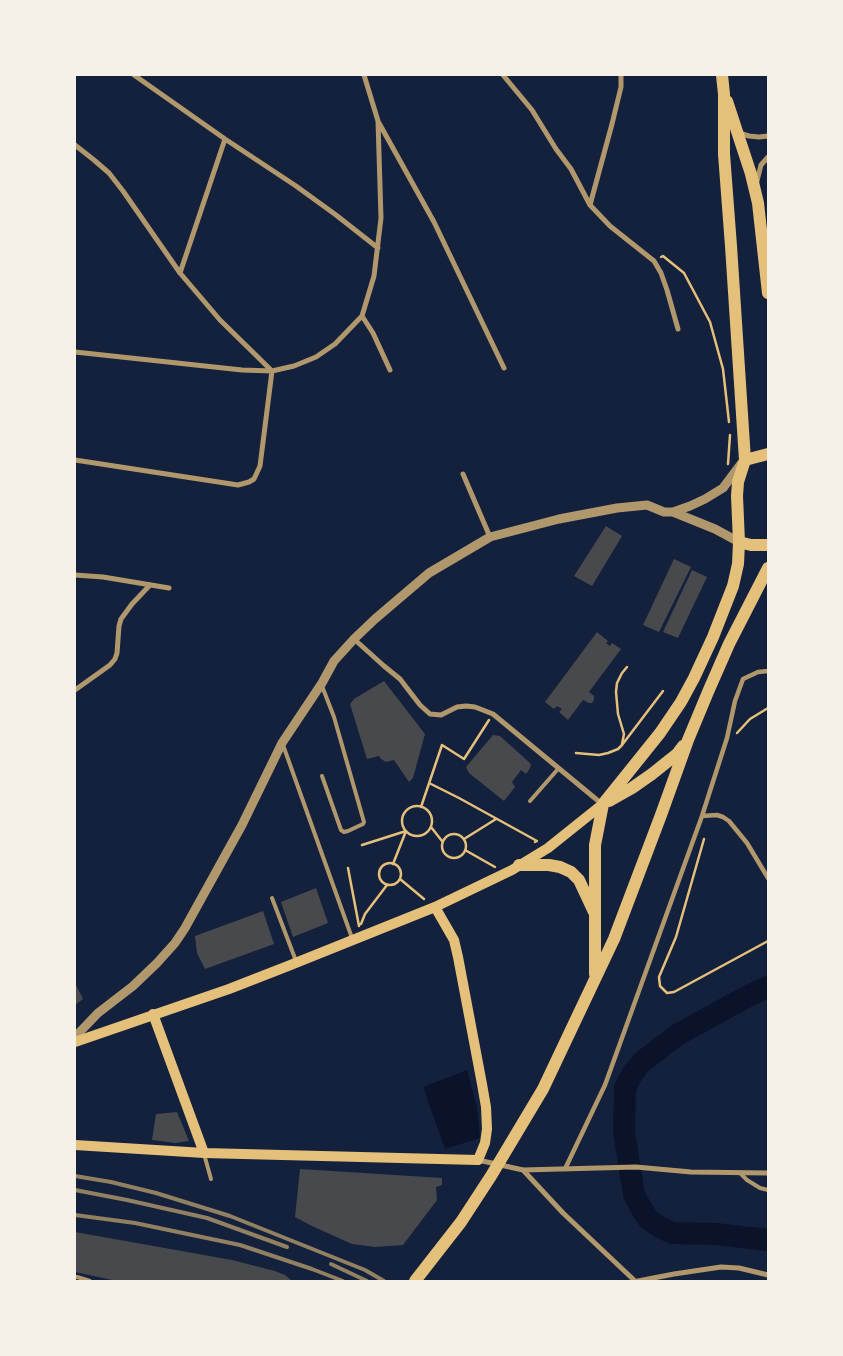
<!DOCTYPE html>
<style>
body{margin:0}
#map{position:relative;width:843px;height:1356px;overflow:hidden;background:#14213d;font-family:"Times New Roman",serif}
canvas{display:block}
.frame{position:absolute;inset:0;border:76px solid #f6f1e7;pointer-events:none}
</style>
<div id="map">
<canvas width="843" height="1356"></canvas>
<div class="frame"></div>
</div>
<script>
const g = document.querySelector('canvas').getContext('2d');
g.lineJoin = 'round';
function fill(path, color) {
  g.fillStyle = color;
  g.fill(path, 'evenodd');
}
function poly(rows) {
  const path = new Path2D();
  for (const r of rows) {
    if (r.length === 3) {
      path.moveTo(r[0] + r[2], r[1]);
      path.arc(r[0], r[1], r[2], 0, 2 * Math.PI);
      continue;
    }
    path.moveTo(r[0], r[1]);
    for (let i = 2; i < r.length; i += 2) path.lineTo(r[i], r[i + 1]);
  }
  return path;
}
function strokePath(path, color, width, dash) {
  g.strokeStyle = color;
  g.lineWidth = width;
  g.lineCap = dash ? 'butt' : 'round';
  g.setLineDash(dash || []);
  g.stroke(path);
}
fill(poly([
 [467,1070,477,1107,480,1138,445,1149,423,1087]
]), '#0b132b');
strokePath(poly([
 [768,987,748,996,677,1035,642,1062,633,1073,625,1088,624,1132,634,1195,644,1213,648,1219,658,1226,672,1233,716,1234,768,1240]
]), '#0b132b', 22);
fill(poly([
 [606,526,622,536,592,586,574,576],
 [674,559,691,567,659,632,643,625],
 [692,570,707,577,678,638,663,632],
 [597,632,608,641,606,643,610,646,612,643,621,649,589,692,594,696,594,700,592,703,589,703,583,700,568,720,559,712,562,709,557,706,554,709,545,702],
 [384,681,425,734,413,778,409,782,394,760,386,762,381,759,379,756,367,759,350,704,354,699],
 [493,735,500,736,531,764,530,768,526,774,521,770,512,782,515,787,504,801,469,773,466,767],
 [316,888,328,923,293,937,281,902],
 [263,911,274,944,205,969,197,953,195,936],
 [75,983,83,999,75,1005],
 [177,1112,189,1141,175,1143,152,1140,156,1114],
 [300,1169,442,1178,442,1185,436,1187,437,1200,403,1245,375,1247,352,1244,312,1226,295,1217],
 [75,1232,232,1260,275,1271,285,1275,292,1281,117,1281,75,1272]
]), '#48494c');
strokePath(poly([
 [661,257,663,256,684,273,710,322,723,369,729,422],
 [728,464,730,435],
 [737,733,750,719,768,708],
 [622,744,624,734,618,714,616,692,617,683,622,673,627,667],
 [576,753,599,755,608,753,618,749,622,745,663,691],
 [429,783,459,798,537,841,535,842],
 [417,821,15],
 [421,807,442,745,464,759,489,720],
 [431,827,442,841],
 [454,846,12],
 [464,839,496,819],
 [704,839,676,937,659,977,660,986,667,993,674,992,768,941],
 [362,845,406,831],
 [465,850,495,867],
 [390,874,11],
 [393,864,406,831],
 [348,868,359,926],
 [400,879,424,899],
 [361,924,365,914,387,885]
]), '#e5c07b', 2.5);
strokePath(poly([
 [283,745,352,938],
 [322,776,341,830,344,832,348,831,363,824,364,822,334,717,322,686],
 [530,801,558,769],
 [272,898,296,961],
 [204,1154,211,1179],
 [740,1173,747,1180,760,1188,768,1190],
 [77,1277,90,1281]
]), '#b1986c', 4);
strokePath(poly([
 [702,816,717,815,723,817,729,821,747,843,768,878],
 [565,1169,605,1085,702,816,727,738,735,701,743,679,758,672,768,671]
]), '#b1986c', 4.5);
strokePath(poly([
 [134,75,225,139,296,186,336,215,378,248],
 [503,75,532,110,556,149,571,169,590,205,610,226,654,261,661,273,667,290,678,329],
 [379,123,434,222,504,368],
 [739,133,749,136,759,137,768,136],
 [75,145,94,160,109,173,123,191,180,273,220,320,272,371],
 [757,181,761,165,768,157],
 [590,205,612,124,621,87,621,75],
 [180,273,225,139],
 [362,316,373,333,390,370],
 [75,352,242,370,272,371,294,366,316,357,335,344,362,316,374,276,381,218,378,121,364,75],
 [75,460,238,485,249,482,254,479,260,466,272,371],
 [463,474,490,537],
 [75,575,103,577,169,588],
 [354,639,384,666,400,679,420,705,430,714,441,715,457,707,466,706,475,707,493,714,602,804],
 [75,690,110,665,115,659,117,653,119,626,121,619,132,604,150,585],
 [478,1160,523,1170,636,1167,691,1172,768,1173],
 [523,1170,563,1213,635,1281],
 [638,1281,674,1274,721,1267,739,1268,768,1275]
]), '#b1986c', 5);
strokePath(poly([
 [673,512,690,506,705,499,723,488,741,464],
 [75,1037,98,1013,133,986,157,963,175,943,185,928,242,825,282,743,322,683,334,661,354,639,375,619,429,573,490,537,559,519,617,508,647,505,664,512,673,512,715,529,739,542]
]), '#b1986c', 9);
strokePath(poly([
 [153,1014,204,1153],
 [75,1042,229,989,288,966,435,907,512,870,548,848,603,804],
 [75,1145,204,1153,478,1160,485,1143,487,1129,486,1107,482,1084,458,957,454,940,435,907]
]), '#e5c07b', 10);
strokePath(poly([
 [727,101,751,174,758,203,768,293],
 [745,460,768,454],
 [739,542,751,545,768,545],
 [609,801,632,788,652,774,677,754,683,746],
 [603,804,660,733,681,702,694,678,713,637,733,586,738,564,739,542,737,496,738,482,745,460,731,246,724,154,724,94,722,75],
 [519,865,549,865,560,867,571,872,579,880,594,912],
 [595,974,595,845,603,804],
 [415,1281,461,1222,491,1176,543,1089,614,939,661,815,688,740,708,692,729,644,768,568]
]), '#e5c07b', 12);
strokePath(poly([
 [75,1176,111,1182,156,1193,230,1216,365,1270,384,1281],
 [75,1190,127,1200,207,1218,287,1247],
 [75,1215,135,1223,240,1245,312,1269,343,1281],
 [331,1264,367,1281]
]), '#918062', 4);
</script>
